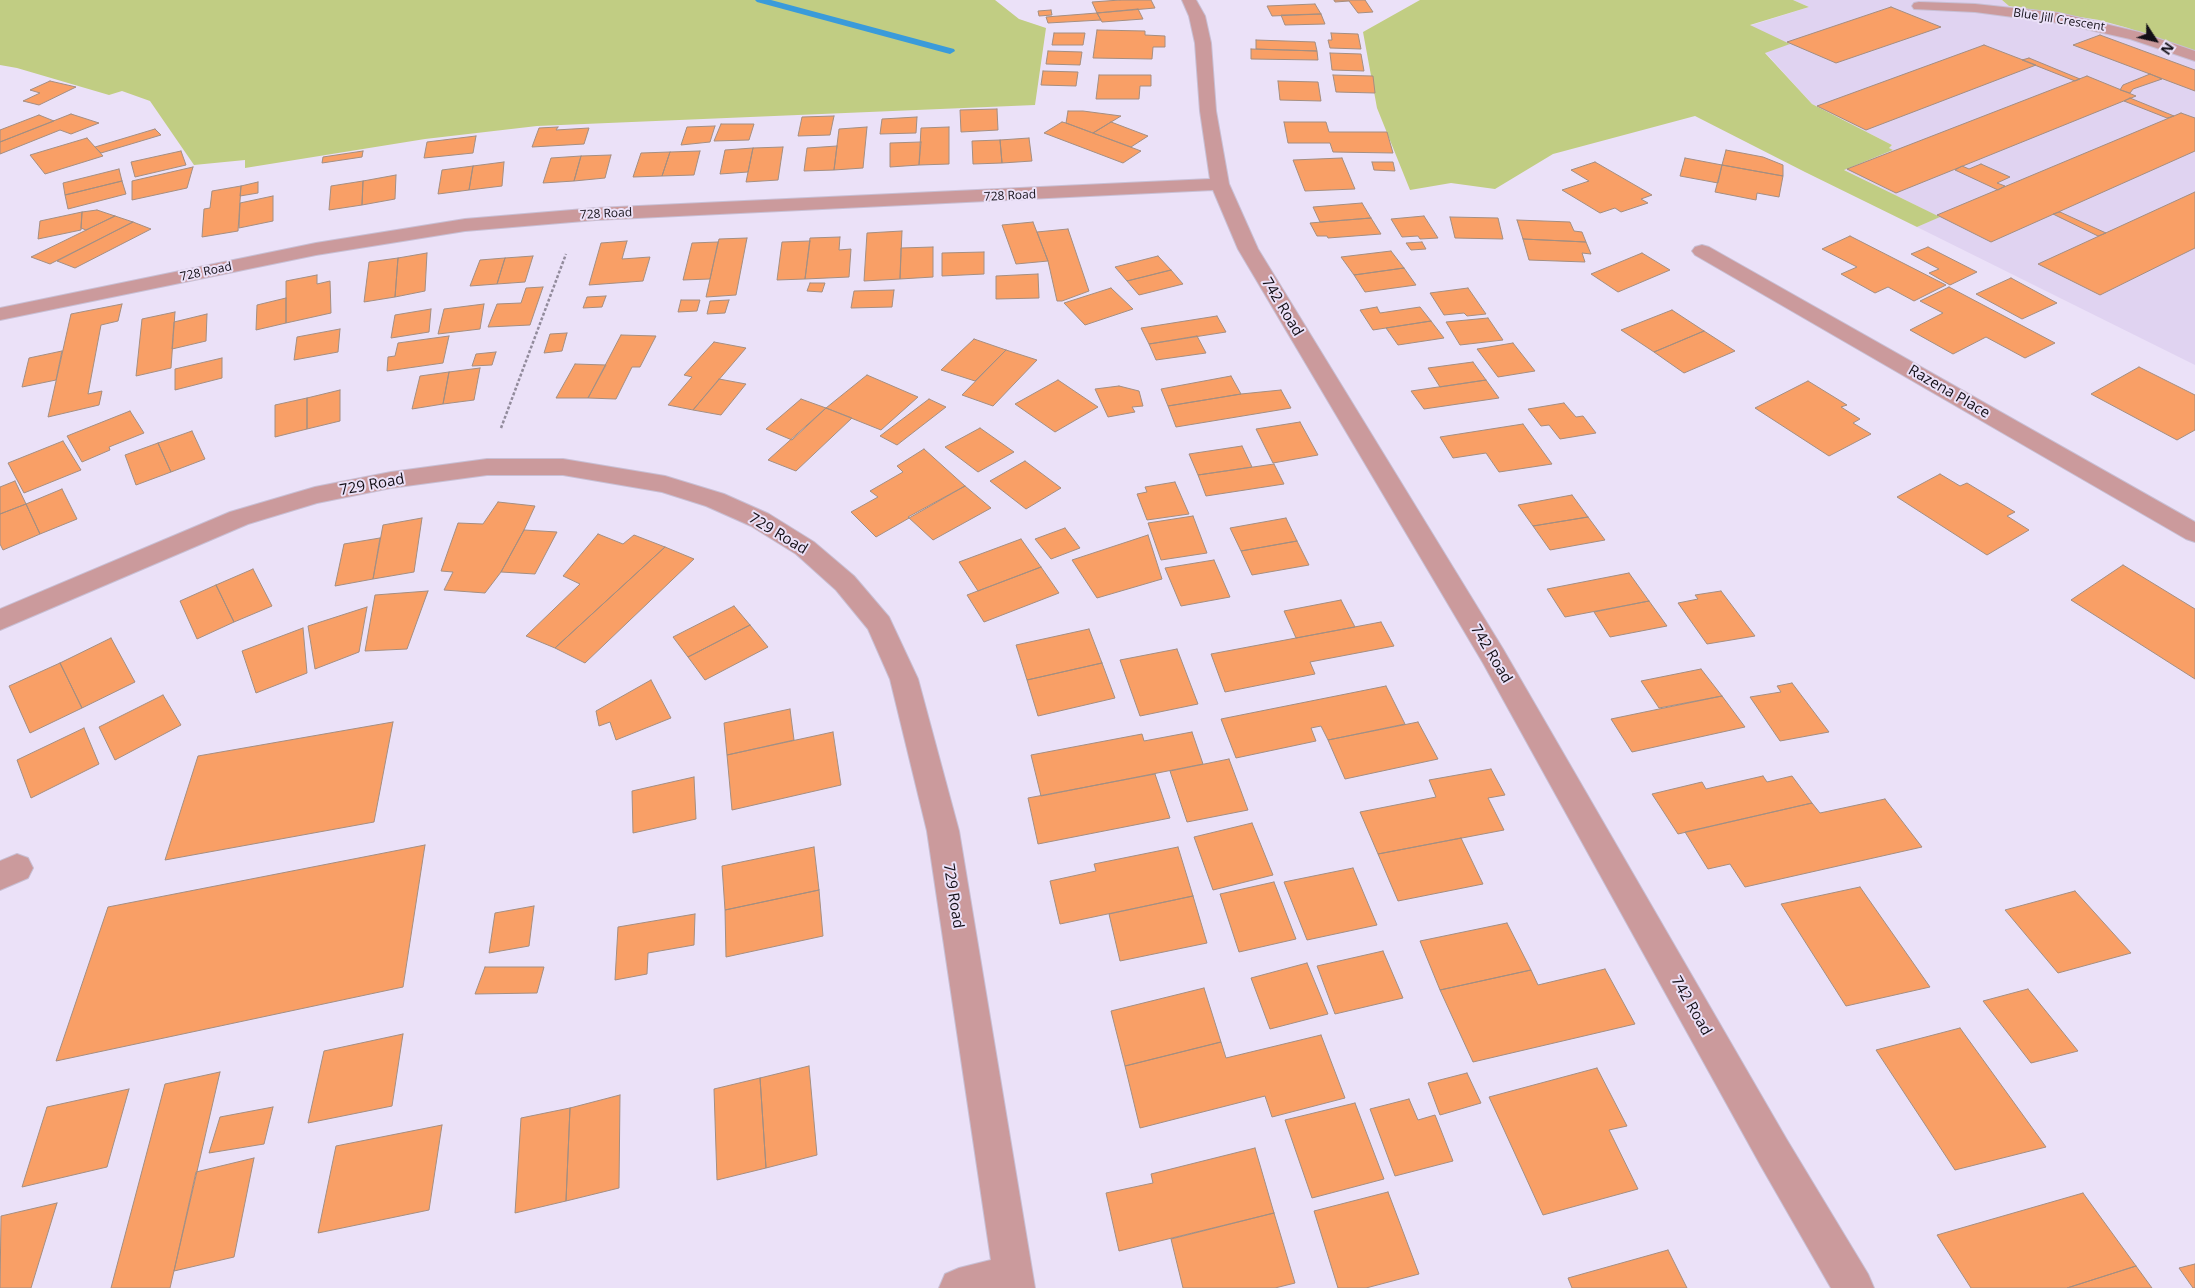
<!DOCTYPE html>
<style>
body{margin:0}
#map{position:relative;width:2195px;height:1288px;overflow:hidden;background:#ebe1f8;font-family:"Open Sans",sans-serif}
canvas{display:block}
.north{position:absolute;left:2130px;top:15px;width:50px;height:50px;-webkit-text-stroke:4px #ebe1f8;paint-order:stroke;rotate:125deg;font-size:14px;font-weight:700;line-height:20px;text-align:center;color:#130f17}
.north::after{content:'';display:block;margin:auto;width:18px;height:22px;background:#130f17;clip-path:polygon(50% 0,100% 100%,50% 72%,0 100%)}
</style>
<div id="map">
<canvas width="2195" height="1288"></canvas>
<div class="north">N</div>
</div>
<script>
const g = document.querySelector('canvas').getContext('2d');
g.lineJoin = 'round';
function fill(path, color) {
  g.fillStyle = color;
  g.fill(path, 'evenodd');
}
function poly(rows) {
  const path = new Path2D();
  for (const r of rows) {
    path.moveTo(r[0], r[1]);
    for (let i = 2; i < r.length; i += 2) path.lineTo(r[i], r[i + 1]);
  }
  return path;
}
function strokePath(path, color, width, dash) {
  g.strokeStyle = color;
  g.lineWidth = width;
  g.lineCap = dash ? 'butt' : 'round';
  g.setLineDash(dash || []);
  g.stroke(path);
}
function label(font, color, halo, rows, align = 'center') {
  g.font = font + ' "Open Sans",sans-serif';
  g.lineWidth = 4;
  g.setLineDash([]);
  g.textBaseline = 'middle';
  g.strokeStyle = halo;
  g.fillStyle = color;
  for (const [text, x, y, turn = 0] of rows) {
    g.save();
    g.translate(x, y);
    g.rotate((+turn || 0) * Math.PI / 180);
    g.textAlign = isNaN(turn) ? turn : align;
    if (halo) g.strokeText(text, 0, 0);
    g.fillText(text, 0, 0);
    g.restore();
  }
}
fill(poly([
 [1793,0,2002,0,2009,6,2099,20,2128,28,2195,51,2195,365,1917,227,1939,217,1843,169,1893,150,1889,148,1892,145,1812,104,1765,52,1789,44,1749,26,1809,7]
]), '#e0d3f1');
fill(poly([
 [0,0,995,0,1019,19,1046,28,1035,105,537,126,425,139,245,168,245,160,194,165,150,101,122,91,109,95,17,68,0,65],
 [1420,0,1793,0,1809,7,1750,25,1790,44,1765,53,1812,104,1892,145,1889,148,1893,150,1844,170,1940,217,1917,227,1805,172,1695,116,1553,154,1495,189,1451,183,1410,190,1377,108,1363,32],
 [2002,0,2195,0,2195,51,2128,28,2099,20,2009,6]
]), '#c1cd83');
fill(poly([
 [755,0,771,0,954,49,955,51,950,54,946,53,757,2,755,0]
]), '#3a9bda');
const building = poly([
 [1120,0,1151,0,1155,8,1097,13,1092,2,1120,0],
 [1334,0,1365,0,1373,12,1358,13,1349,1,1335,2,1334,0],
 [1315,4,1321,14,1272,16,1267,6,1315,4],
 [1891,7,1941,27,1836,63,1787,42,1891,7],
 [1138,9,1143,19,1102,22,1097,13,1138,9],
 [1051,10,1052,15,1039,16,1038,11,1051,10],
 [1097,13,1101,20,1048,23,1046,17,1097,13],
 [1321,14,1325,24,1285,25,1281,15,1321,14],
 [1097,30,1145,31,1145,35,1165,36,1165,47,1153,47,1152,59,1093,58,1097,30],
 [1054,33,1085,33,1083,45,1052,45,1054,33],
 [1331,33,1358,34,1361,49,1330,48,1328,40,1332,40,1331,33],
 [2100,35,2195,70,2195,91,2073,45,2100,35],
 [1256,40,1315,42,1317,51,1256,49,1256,40],
 [1984,45,2036,65,1866,130,1817,106,1984,45],
 [1251,49,1317,51,1318,60,1251,59,1251,49],
 [1048,51,1082,52,1080,65,1046,64,1048,51],
 [1330,53,1361,54,1364,71,1332,70,1330,53],
 [2029,58,2080,79,2075,81,2022,60,2029,58],
 [1043,71,1078,72,1076,86,1041,85,1043,71],
 [2150,74,2162,79,2133,89,2130,93,2120,90,2123,85,2150,74],
 [1099,75,1151,75,1151,86,1140,86,1139,99,1096,99,1099,75],
 [1333,75,1373,76,1375,93,1336,92,1333,75],
 [2087,76,2136,96,1896,193,1847,169,2087,76],
 [50,81,76,87,39,105,23,101,40,93,30,90,50,81],
 [1278,81,1318,82,1321,101,1280,100,1278,81],
 [2130,98,2174,116,2167,118,2124,101,2130,98],
 [997,109,998,130,961,132,960,110,997,109],
 [1068,111,1083,111,1121,116,1093,133,1066,123,1068,111],
 [2181,113,2195,118,2195,151,1991,242,1937,215,2181,113],
 [71,114,99,123,71,134,60,130,0,154,0,142,71,114],
 [39,115,54,121,0,142,0,130,39,115],
 [834,116,830,135,798,136,802,117,834,116],
 [917,117,916,133,880,134,882,119,917,117],
 [1062,122,1066,123,1141,151,1123,163,1044,133,1062,122],
 [1111,122,1148,136,1131,147,1093,133,1111,122],
 [1284,122,1326,122,1329,132,1387,132,1393,153,1333,152,1330,143,1288,143,1284,122],
 [721,124,754,124,749,140,714,141,721,124],
 [715,126,710,142,681,145,687,127,715,126],
 [558,127,556,130,589,128,584,144,532,147,539,128,558,127],
 [867,127,863,168,834,170,839,129,867,127],
 [949,127,949,164,919,165,921,128,949,127],
 [155,129,161,135,101,153,95,147,155,129],
 [476,136,473,153,424,158,427,142,476,136],
 [87,138,103,156,45,174,30,155,87,138],
 [1029,138,1032,161,1002,163,1000,140,1029,138],
 [1000,140,1002,163,973,164,972,141,1000,140],
 [921,142,919,165,890,167,890,143,921,142],
 [837,146,834,170,804,171,807,148,837,146],
 [783,147,778,180,746,182,753,148,783,147],
 [753,148,748,172,720,174,725,150,753,148],
 [1726,150,1763,157,1783,165,1783,176,1722,165,1726,150],
 [181,151,186,165,135,177,131,162,181,151],
 [363,151,362,157,322,163,323,157,363,151],
 [700,151,694,175,662,176,670,152,700,151],
 [670,152,662,176,633,177,641,153,670,152],
 [611,155,605,178,574,181,581,156,611,155],
 [581,156,574,181,543,183,551,158,581,156],
 [1342,158,1355,189,1305,191,1293,160,1342,158],
 [1685,158,1722,165,1718,183,1680,176,1685,158],
 [504,162,502,186,469,190,473,166,504,162],
 [1372,162,1393,162,1395,171,1374,170,1372,162],
 [1595,162,1652,195,1641,199,1648,203,1621,212,1615,208,1600,213,1562,190,1589,181,1571,170,1595,162],
 [1981,164,2010,177,1997,183,2005,186,1998,190,1955,170,1962,166,1969,169,1981,164],
 [1722,165,1783,176,1779,197,1757,193,1756,200,1715,192,1722,165],
 [473,166,469,190,438,194,442,170,473,166],
 [193,167,187,188,132,200,132,181,193,167],
 [119,169,122,181,65,195,63,183,119,169],
 [396,175,395,199,362,205,363,181,396,175],
 [122,181,126,194,68,209,65,195,122,181],
 [363,181,362,205,329,210,331,186,363,181],
 [258,182,258,193,240,196,241,186,258,182],
 [241,186,238,231,202,237,204,209,210,208,212,191,241,186],
 [2195,192,2195,248,2100,295,2038,264,2195,192],
 [273,196,273,221,239,228,240,203,273,196],
 [1362,203,1371,218,1320,222,1313,207,1362,203],
 [97,210,115,216,86,230,81,228,82,212,97,210],
 [82,212,81,230,38,239,40,221,82,212],
 [2060,212,2106,233,2098,236,2053,214,2060,212],
 [115,216,133,222,50,264,31,257,115,216],
 [1424,216,1438,238,1420,239,1418,236,1402,237,1391,219,1424,216],
 [1450,217,1498,218,1503,239,1455,238,1450,217],
 [1371,218,1381,234,1328,238,1327,236,1317,236,1310,223,1371,218],
 [1517,220,1570,222,1574,231,1582,232,1586,242,1523,239,1517,220],
 [133,222,151,229,75,268,57,261,133,222],
 [1033,222,1048,261,1016,264,1002,225,1033,222],
 [1068,229,1089,291,1062,301,1057,301,1048,261,1037,232,1068,229],
 [902,231,900,279,864,281,867,233,902,231],
 [1850,236,1946,285,1914,301,1888,287,1875,293,1841,274,1857,267,1822,249,1850,236],
 [840,237,839,250,851,249,849,277,805,279,810,238,840,237],
 [747,238,736,295,706,297,719,239,747,238],
 [1523,239,1586,242,1591,254,1582,253,1585,262,1529,260,1523,239],
 [627,241,622,259,650,257,643,281,589,285,601,243,627,241],
 [810,241,805,279,777,280,782,242,810,241],
 [718,242,710,279,683,280,692,243,718,242],
 [1422,242,1426,249,1411,250,1406,243,1422,242],
 [933,247,933,277,900,279,901,248,933,247],
 [1928,247,1977,272,1950,285,1929,273,1939,269,1911,254,1928,247],
 [1391,251,1404,268,1354,275,1341,257,1391,251],
 [984,252,984,274,942,276,942,253,984,252],
 [427,253,425,291,395,297,398,258,427,253],
 [1642,253,1670,270,1618,292,1591,274,1642,253],
 [533,256,525,282,497,284,505,258,533,256],
 [1158,256,1171,270,1127,281,1115,267,1158,256],
 [398,258,395,297,364,302,369,262,398,258],
 [505,258,497,284,470,286,480,260,505,258],
 [1404,268,1416,285,1365,292,1354,275,1404,268],
 [1171,270,1183,284,1139,295,1127,281,1171,270],
 [1038,274,1039,298,996,299,996,276,1038,274],
 [317,275,317,284,330,281,331,313,286,323,286,281,317,275],
 [2011,278,2057,303,2022,319,1976,294,2011,278],
 [810,283,825,283,822,292,807,291,810,283],
 [543,287,530,325,488,327,497,304,521,303,526,288,543,287],
 [1949,287,2055,343,2025,358,1986,337,1953,354,1910,330,1943,313,1920,301,1949,287],
 [1111,288,1133,309,1085,325,1064,303,1111,288],
 [1468,288,1486,314,1467,316,1464,313,1444,315,1430,293,1468,288],
 [894,290,892,307,851,308,854,291,894,290],
 [606,296,602,307,583,308,587,297,606,296],
 [286,298,286,323,256,330,257,305,286,298],
 [681,300,700,300,697,311,678,312,681,300],
 [729,300,725,313,707,314,710,301,729,300],
 [122,304,118,321,101,325,88,394,102,391,99,405,48,417,71,314,122,304],
 [484,304,480,329,438,334,444,309,484,304],
 [1377,307,1380,313,1420,307,1431,321,1373,330,1360,310,1377,307],
 [431,309,429,332,391,338,395,315,431,309],
 [1672,310,1704,331,1654,352,1621,330,1672,310],
 [175,312,171,368,136,376,142,319,175,312],
 [207,314,206,341,172,349,174,322,207,314],
 [1217,316,1226,332,1149,344,1141,328,1217,316],
 [1488,318,1503,340,1460,345,1446,322,1488,318],
 [1431,321,1444,338,1398,345,1386,328,1431,321],
 [340,329,338,352,294,360,297,337,340,329],
 [1704,331,1735,351,1684,373,1654,352,1704,331],
 [567,333,562,351,544,353,550,334,567,333],
 [621,335,656,336,640,367,632,367,616,399,588,398,621,335],
 [449,336,443,363,387,371,388,357,395,356,398,343,449,336],
 [1197,336,1206,353,1156,360,1149,344,1197,336],
 [974,339,1006,350,975,381,941,370,974,339],
 [714,342,746,348,693,410,668,405,692,377,684,375,714,342],
 [1513,343,1535,371,1498,377,1477,349,1513,343],
 [1006,350,1037,360,993,406,962,395,1006,350],
 [62,351,56,380,22,387,29,358,62,351],
 [496,352,492,365,472,366,476,354,496,352],
 [222,358,222,378,175,390,175,369,222,358],
 [1473,362,1486,380,1440,387,1428,368,1473,362],
 [575,364,606,365,588,398,556,398,575,364],
 [2139,367,2195,395,2195,430,2177,440,2091,394,2139,367],
 [480,368,474,400,443,404,449,372,480,368],
 [449,372,443,404,412,409,420,376,449,372],
 [867,375,918,397,881,430,826,408,867,375],
 [1231,376,1241,394,1168,406,1161,389,1231,376],
 [719,379,746,384,721,415,693,410,719,379],
 [1058,380,1098,407,1055,432,1015,404,1058,380],
 [1486,380,1499,398,1424,409,1411,391,1486,380],
 [1808,381,1847,405,1841,407,1860,419,1853,423,1871,434,1829,456,1755,408,1808,381],
 [1119,386,1139,391,1143,406,1132,407,1135,412,1108,417,1095,389,1119,386],
 [340,390,340,421,307,429,307,398,340,390],
 [1281,390,1291,408,1176,427,1168,406,1241,394,1281,390],
 [307,398,307,429,275,437,275,405,307,398],
 [801,399,826,408,792,440,766,429,801,399],
 [929,399,946,407,897,445,880,436,929,399],
 [1564,403,1576,417,1583,416,1596,433,1560,439,1549,425,1541,426,1528,409,1564,403],
 [826,408,852,418,796,471,768,460,826,408],
 [130,411,144,433,109,447,110,450,82,462,67,436,130,411],
 [1300,422,1318,455,1273,463,1256,429,1300,422],
 [1523,424,1552,464,1499,472,1486,453,1453,458,1440,437,1523,424],
 [980,428,1014,452,978,472,945,447,980,428],
 [192,431,205,459,171,472,158,443,192,431],
 [63,441,81,470,24,493,8,463,63,441],
 [158,443,171,472,136,485,125,455,158,443],
 [1242,446,1252,467,1198,475,1189,454,1242,446],
 [924,449,965,486,876,537,851,512,878,497,870,491,903,472,897,466,924,449],
 [1025,461,1061,488,1026,509,990,481,1025,461],
 [1274,464,1284,484,1206,496,1198,475,1274,464],
 [1940,474,1960,486,1967,483,2015,512,2007,516,2029,530,1987,555,1897,497,1940,474],
 [15,481,26,504,0,514,0,487,15,481],
 [1175,482,1189,514,1147,520,1137,494,1147,492,1145,487,1175,482],
 [965,486,991,508,933,540,908,517,965,486],
 [62,489,77,519,40,534,26,504,62,489],
 [1572,495,1588,517,1533,526,1518,505,1572,495],
 [498,502,535,506,524,530,501,572,485,593,444,590,453,572,441,571,458,523,483,524,498,502],
 [26,504,40,534,3,550,0,544,0,514,26,504],
 [1193,516,1207,553,1161,560,1148,523,1193,516],
 [1588,517,1605,540,1550,550,1533,526,1588,517],
 [422,518,414,572,373,579,383,525,422,518],
 [1286,518,1297,541,1241,551,1230,528,1286,518],
 [1065,528,1080,548,1051,559,1035,539,1065,528],
 [524,530,557,532,535,574,501,572,524,530],
 [598,534,623,544,634,535,665,547,555,648,526,636,580,584,563,576,598,534],
 [1148,535,1162,579,1097,598,1072,560,1148,535],
 [380,538,373,579,335,586,344,544,380,538],
 [1021,539,1041,567,978,591,959,562,1021,539],
 [1297,541,1309,565,1252,575,1241,551,1297,541],
 [665,547,694,559,585,663,555,648,665,547],
 [1214,560,1230,597,1181,606,1165,568,1214,560],
 [2123,565,2195,609,2195,679,2071,600,2123,565],
 [1041,567,1059,593,984,622,967,595,1041,567],
 [253,569,272,606,234,622,216,585,253,569],
 [1629,573,1649,601,1565,617,1547,589,1629,573],
 [216,585,234,622,197,639,180,601,216,585],
 [428,591,407,649,365,651,375,595,428,591],
 [1721,591,1755,636,1707,644,1678,603,1698,599,1695,595,1721,591],
 [1341,600,1355,627,1296,638,1284,611,1341,600],
 [1649,601,1667,626,1610,637,1594,612,1649,601],
 [734,606,750,625,688,657,673,637,734,606],
 [367,607,359,652,315,669,308,626,367,607],
 [1381,622,1394,646,1310,662,1315,674,1225,692,1211,654,1381,622],
 [750,625,768,647,705,680,688,657,750,625],
 [303,628,307,673,256,693,242,651,303,628],
 [1089,629,1102,663,1027,680,1016,645,1089,629],
 [111,638,135,682,82,708,60,663,111,638],
 [1177,649,1198,704,1140,716,1120,660,1177,649],
 [60,663,82,708,30,733,9,686,60,663],
 [1102,663,1115,698,1038,716,1027,680,1102,663],
 [1701,669,1722,696,1659,708,1641,681,1701,669],
 [651,680,671,718,616,740,610,722,599,726,596,711,651,680],
 [1792,683,1829,732,1780,741,1750,697,1781,692,1777,686,1792,683],
 [1386,686,1405,724,1328,740,1321,726,1311,728,1316,741,1236,758,1221,719,1386,686],
 [163,695,181,725,115,760,99,727,163,695],
 [1722,696,1745,727,1632,752,1611,719,1722,696],
 [790,709,794,740,727,755,724,723,790,709],
 [393,722,374,822,165,860,198,756,393,722],
 [1418,722,1438,759,1345,779,1328,740,1418,722],
 [84,728,99,764,31,798,17,760,84,728],
 [833,732,841,785,732,810,727,755,833,732],
 [1192,732,1203,764,1041,796,1031,755,1142,734,1144,741,1192,732],
 [1229,759,1248,810,1187,822,1170,771,1229,759],
 [1491,769,1505,795,1488,798,1504,830,1378,854,1360,812,1436,797,1429,780,1491,769],
 [1155,774,1170,818,1038,844,1028,798,1155,774],
 [1763,776,1767,782,1792,776,1812,803,1678,834,1652,794,1702,782,1706,789,1763,776],
 [694,777,696,819,633,833,632,791,694,777],
 [1885,799,1922,847,1745,887,1730,864,1708,869,1685,832,1812,803,1820,813,1885,799],
 [1252,823,1273,875,1213,890,1194,837,1252,823],
 [1461,838,1483,884,1398,901,1378,854,1461,838],
 [425,845,403,987,56,1061,108,907,425,845],
 [814,847,819,890,725,910,722,866,814,847],
 [1178,847,1193,896,1060,924,1050,881,1096,871,1094,864,1178,847],
 [1353,868,1377,925,1307,940,1284,882,1353,868],
 [1274,882,1296,939,1239,952,1220,894,1274,882],
 [1860,887,1930,987,1846,1006,1781,904,1860,887],
 [819,890,823,936,726,957,725,910,819,890],
 [2075,891,2131,953,2058,973,2005,910,2075,891],
 [1193,896,1207,943,1120,961,1109,914,1193,896],
 [534,906,529,946,489,953,495,913,534,906],
 [695,914,694,945,648,953,647,974,615,980,618,927,695,914],
 [1507,923,1531,970,1440,990,1420,941,1507,923],
 [1383,951,1403,998,1335,1014,1317,966,1383,951],
 [1307,963,1328,1014,1270,1029,1251,978,1307,963],
 [485,967,544,967,537,993,475,994,485,967],
 [1605,969,1635,1024,1473,1062,1440,990,1531,970,1538,985,1605,969],
 [1204,988,1221,1042,1125,1066,1111,1011,1204,988],
 [2028,989,2078,1051,2031,1063,1983,1001,2028,989],
 [1960,1028,2046,1147,1955,1170,1876,1050,1960,1028],
 [403,1034,392,1106,308,1123,324,1051,403,1034],
 [1321,1035,1345,1098,1272,1117,1265,1096,1140,1128,1125,1066,1221,1042,1226,1058,1321,1035],
 [809,1066,817,1155,766,1168,760,1078,809,1066],
 [1597,1068,1627,1126,1609,1130,1638,1189,1543,1215,1489,1097,1597,1068],
 [220,1072,170,1288,111,1288,165,1084,220,1072],
 [1467,1073,1481,1103,1440,1115,1428,1083,1467,1073],
 [760,1078,766,1168,717,1180,714,1089,760,1078],
 [129,1089,107,1167,22,1187,47,1107,129,1089],
 [620,1095,619,1188,566,1201,570,1108,620,1095],
 [1409,1099,1418,1120,1435,1115,1453,1161,1395,1176,1370,1109,1409,1099],
 [1355,1103,1384,1179,1312,1198,1285,1120,1355,1103],
 [273,1107,264,1144,209,1153,220,1117,273,1107],
 [570,1108,566,1201,515,1213,521,1118,570,1108],
 [442,1125,429,1210,318,1233,336,1146,442,1125],
 [1255,1148,1274,1213,1119,1251,1106,1193,1153,1183,1151,1174,1255,1148],
 [254,1158,234,1257,174,1271,196,1172,254,1158],
 [1388,1192,1419,1274,1366,1288,1338,1288,1314,1211,1388,1192],
 [2083,1193,2136,1266,2067,1288,1971,1288,1937,1235,2083,1193],
 [57,1203,31,1288,0,1288,1,1216,57,1203],
 [1274,1213,1295,1283,1275,1288,1183,1288,1171,1239,1274,1213],
 [1668,1250,1687,1288,1572,1288,1568,1278,1668,1250],
 [2195,1264,2195,1288,2193,1288,2179,1268,2195,1264],
 [2136,1266,2152,1288,2067,1288,2136,1266]
]);
fill(building, '#f99f66');
strokePath(building, '#a48e81', 1);
const service = poly([
 [1919,2,1975,4,2059,13,2139,32,2195,51,2195,61,2130,39,2059,23,1975,12,1914,9,1912,6,1914,3,1919,2],
 [17,854,28,858,33,868,28,878,0,890,0,861,17,854]
]);
const minor = poly([
 [1182,0,1196,0,1205,16,1211,43,1216,111,1229,184,1258,249,1503,649,1787,1140,1868,1274,1874,1288,1831,1288,1761,1166,1483,663,1238,249,1213,190,596,220,465,231,316,255,0,320,0,308,316,243,465,219,596,208,1210,179,1200,111,1195,43,1189,16,1182,0],
 [1702,245,1709,247,2195,522,2195,542,2186,539,1695,255,1692,251,1695,247,1702,245],
 [487,459,563,459,665,476,724,494,769,514,814,542,854,576,889,617,918,679,959,831,1035,1288,939,1288,945,1274,959,1268,991,1260,927,831,890,679,868,629,836,590,796,554,751,526,706,506,662,492,563,475,487,475,391,488,317,503,248,524,0,630,0,609,230,512,315,487,391,472,487,459]
]);
strokePath(service, '#c8bfd4', 2);
strokePath(minor, '#c8bfd4', 2);
strokePath(poly([
 [501,428,566,254]
]), '#928b9c', 2.5, [3, 2]);
fill(service, '#cb9a9c');
fill(minor, '#cb9a9c');
label('12px', '#130f17', '#ebe1f8', [
 ["Blue Jill Crescent",2059,20,9],
 ["728 Road",1010,196,-3],
 ["728 Road",606,214,-3],
 ["728 Road",206,272,-12]
]);
label('15px', '#130f17', '#ebe1f8', [
 ["742 Road",1282,307,59],
 ["Razena Place",1949,392,30],
 ["729 Road",372,485,-10],
 ["729 Road",778,534,31],
 ["742 Road",1491,654,59],
 ["729 Road",953,896,81],
 ["742 Road",1691,1006,60]
]);
</script>
